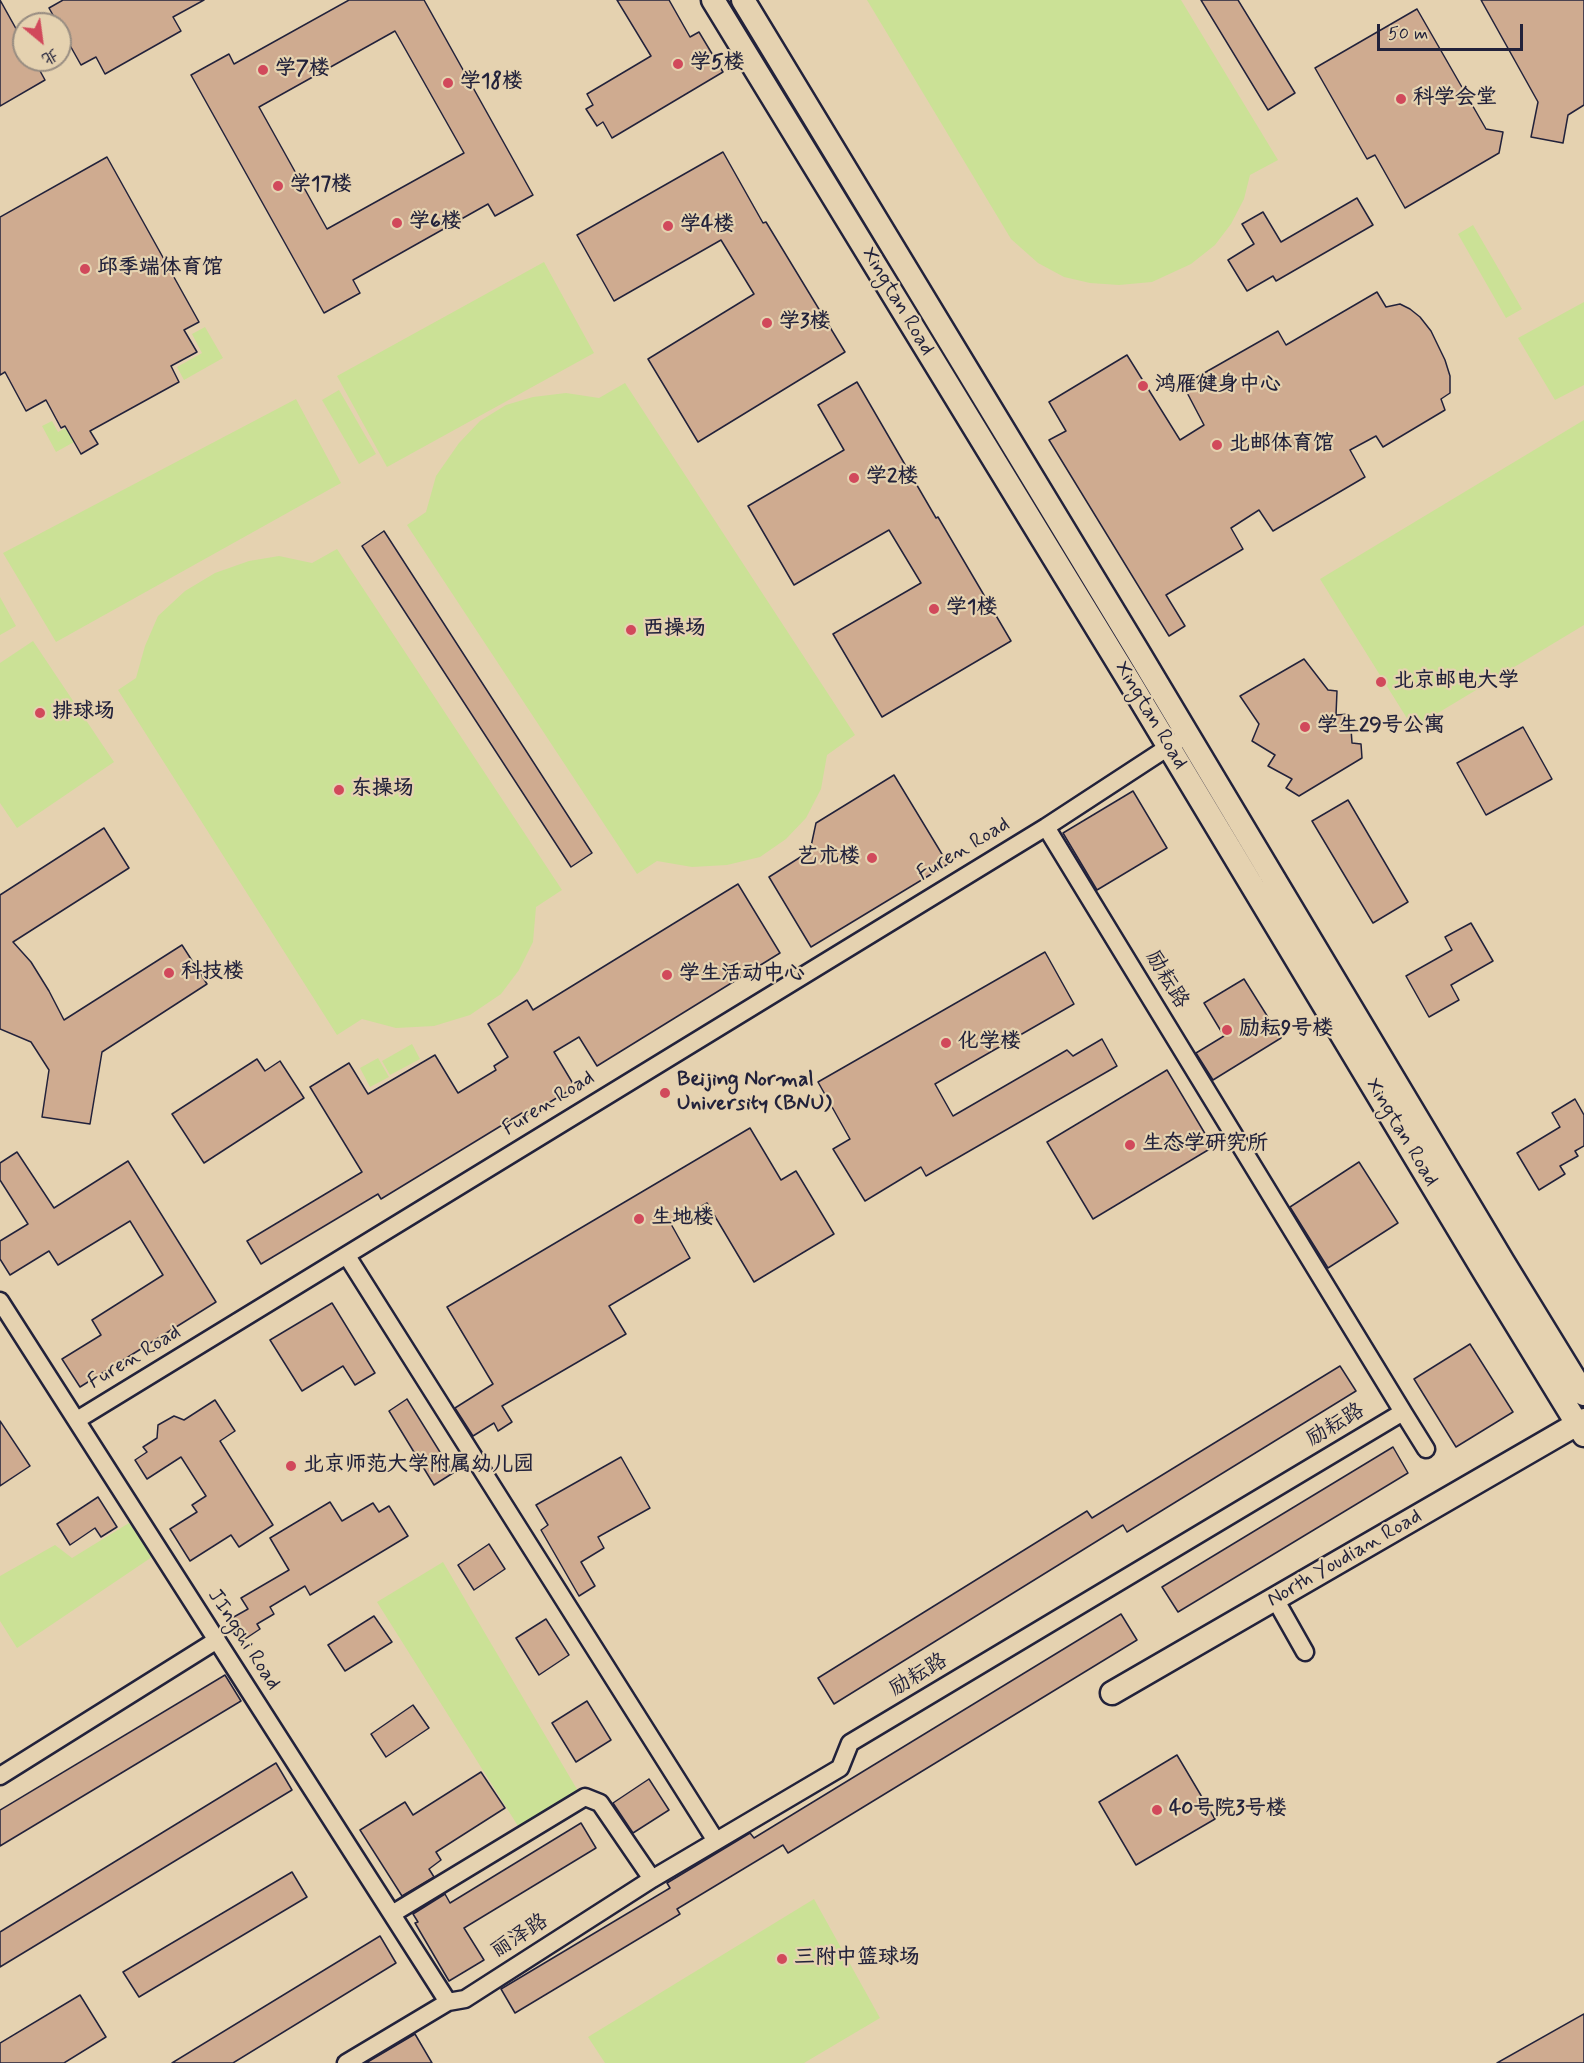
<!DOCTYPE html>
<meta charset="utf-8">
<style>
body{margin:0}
#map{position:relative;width:1584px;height:2063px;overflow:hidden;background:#e5d2b0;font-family:Mynerve,"LXGW WenKai TC",sans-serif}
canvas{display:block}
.north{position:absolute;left:12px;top:12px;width:60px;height:60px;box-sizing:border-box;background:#e5d2b0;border:2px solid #978c81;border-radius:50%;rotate:151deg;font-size:16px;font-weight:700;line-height:24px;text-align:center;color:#22223b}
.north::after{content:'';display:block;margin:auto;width:21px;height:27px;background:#d1495b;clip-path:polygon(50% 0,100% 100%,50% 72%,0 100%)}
.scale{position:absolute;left:1377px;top:24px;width:146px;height:27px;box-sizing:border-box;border:3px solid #22223b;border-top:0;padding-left:8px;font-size:18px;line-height:21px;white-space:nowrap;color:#22223b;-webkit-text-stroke:4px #e5d2b0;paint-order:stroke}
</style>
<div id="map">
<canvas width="1584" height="2063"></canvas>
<div class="north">北</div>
<div class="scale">50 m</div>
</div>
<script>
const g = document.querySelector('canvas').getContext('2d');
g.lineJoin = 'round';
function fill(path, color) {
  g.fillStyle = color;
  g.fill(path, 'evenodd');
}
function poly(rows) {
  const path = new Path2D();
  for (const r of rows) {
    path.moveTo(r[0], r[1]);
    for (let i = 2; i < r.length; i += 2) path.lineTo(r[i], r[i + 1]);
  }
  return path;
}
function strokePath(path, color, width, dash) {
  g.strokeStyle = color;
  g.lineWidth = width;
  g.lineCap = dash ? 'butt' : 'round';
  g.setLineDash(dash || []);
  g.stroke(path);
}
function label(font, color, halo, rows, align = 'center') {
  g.font = font + ' Mynerve,"LXGW WenKai TC",sans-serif';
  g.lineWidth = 4.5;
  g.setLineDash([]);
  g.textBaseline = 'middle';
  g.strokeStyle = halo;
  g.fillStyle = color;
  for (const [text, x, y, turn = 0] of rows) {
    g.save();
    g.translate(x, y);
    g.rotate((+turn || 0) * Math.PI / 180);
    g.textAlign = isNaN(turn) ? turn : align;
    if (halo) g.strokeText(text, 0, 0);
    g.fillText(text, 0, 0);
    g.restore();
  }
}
fill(poly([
 [867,0,1181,0,1278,160,1250,175,1244,199,1231,224,1215,245,1191,264,1152,282,1119,285,1090,283,1064,277,1038,263,1011,239],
 [1473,225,1522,309,1506,318,1458,234],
 [544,262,594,353,387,467,337,376],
 [1584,302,1584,385,1555,400,1518,338],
 [205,327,223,358,184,380,177,367,202,353,192,334],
 [625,383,855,735,827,755,821,789,806,818,786,839,760,857,727,865,692,867,657,861,637,874,407,525,426,512,436,476,459,443,480,421,506,405,533,397,566,393,599,398],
 [339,390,376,454,359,464,322,400],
 [296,399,341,483,56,642,3,553],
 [85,418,92,432,56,452,42,426,52,421,58,432],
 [1584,420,1584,625,1413,728,1320,579],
 [337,549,562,890,536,907,533,942,519,970,501,994,470,1015,434,1026,396,1028,362,1019,337,1035,118,690,136,678,145,646,158,616,185,591,215,573,249,561,279,556,312,563],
 [0,597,16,626,0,635],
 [33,641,114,762,17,828,0,803,0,663],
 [412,1044,420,1059,390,1075,382,1061],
 [378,1058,389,1077,370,1087,360,1068],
 [129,1523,152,1557,17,1648,0,1621,0,1576,55,1545,72,1558],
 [443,1562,578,1791,518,1826,377,1602],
 [814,1899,880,2018,804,2063,605,2063,588,2037]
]), '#cbe196');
const building = poly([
 [0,0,24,43,24,60,34,60,45,80,0,106,0,0],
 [63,0,204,0,173,17,181,31,105,74,96,57,81,65,49,8,63,0],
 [349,0,424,0,533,195,495,216,488,204,353,280,360,293,324,313,191,75,229,54,234,64,349,0],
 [395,31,464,153,327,229,259,107,395,31],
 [617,0,669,0,690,37,699,32,723,72,612,138,603,122,597,126,586,109,593,105,587,94,651,56,617,0],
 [1201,0,1238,0,1295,93,1268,110,1201,0],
 [1481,0,1584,0,1584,105,1568,115,1563,143,1531,137,1538,102,1481,0],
 [1417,9,1486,129,1503,132,1499,153,1405,208,1375,155,1367,159,1315,68,1417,9],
 [723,152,763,223,766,222,845,352,698,442,648,359,754,294,721,240,614,301,577,235,723,152],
 [107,157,199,322,184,330,197,352,171,366,179,382,90,431,98,444,81,454,65,426,61,428,46,400,26,411,5,372,0,375,0,217,107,157],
 [1357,198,1373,225,1276,281,1273,276,1247,291,1228,260,1254,244,1242,224,1263,212,1281,242,1357,198],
 [1377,292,1386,307,1400,304,1410,309,1420,317,1431,331,1445,360,1450,376,1450,393,1441,399,1445,410,1383,447,1376,436,1350,450,1365,477,1273,531,1259,510,1231,528,1243,549,1166,595,1185,626,1169,636,1049,440,1066,431,1049,402,1127,355,1180,440,1204,425,1183,385,1278,331,1286,345,1377,292],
 [857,382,936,518,938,517,1011,641,882,717,833,634,921,583,889,530,794,585,748,506,844,450,818,405,857,382],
 [384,531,592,853,571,867,362,546,384,531],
 [1304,659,1328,690,1337,691,1336,715,1350,714,1352,743,1361,744,1362,758,1299,796,1286,788,1292,779,1268,766,1275,755,1252,741,1259,724,1240,696,1304,659],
 [1523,727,1552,779,1486,815,1457,763,1523,727],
 [894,775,948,864,811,947,769,877,810,851,816,823,894,775],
 [1133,791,1167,848,1097,890,1063,833,1133,791],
 [1348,800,1408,902,1373,923,1312,821,1348,800],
 [104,828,129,868,13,942,31,962,49,991,64,1020,182,945,207,984,102,1052,90,1124,42,1117,49,1070,31,1042,0,1029,0,895,104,828],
 [738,884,780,953,597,1066,579,1037,554,1052,575,1087,525,1117,522,1113,381,1199,378,1194,261,1264,247,1241,362,1172,310,1087,349,1063,368,1094,435,1055,458,1093,496,1070,494,1066,508,1057,488,1024,527,1000,533,1010,738,884],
 [1471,923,1493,961,1451,985,1459,1000,1429,1017,1406,976,1452,950,1445,937,1471,923],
 [1045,952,1074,1004,935,1084,953,1116,1067,1050,1073,1056,1102,1039,1117,1066,926,1176,921,1167,865,1201,833,1149,850,1139,818,1082,1045,952],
 [1244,979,1281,1038,1213,1080,1196,1053,1224,1036,1204,1003,1244,979],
 [257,1059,265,1071,280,1061,304,1098,204,1163,172,1114,257,1059],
 [1167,1070,1213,1147,1093,1219,1047,1142,1167,1070],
 [1575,1099,1584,1115,1584,1146,1575,1151,1578,1156,1560,1166,1565,1174,1539,1190,1517,1153,1560,1127,1552,1113,1575,1099],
 [750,1128,781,1180,796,1171,834,1234,754,1282,707,1203,671,1224,690,1258,609,1306,626,1334,502,1406,512,1422,498,1431,494,1423,473,1436,455,1408,493,1384,447,1307,750,1128],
 [17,1152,54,1208,128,1161,216,1302,80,1387,62,1359,101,1335,92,1320,163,1275,130,1221,58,1265,49,1251,10,1275,0,1259,0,1241,28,1224,0,1180,0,1163,17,1152],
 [1359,1162,1398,1223,1328,1268,1290,1207,1359,1162],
 [332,1303,375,1373,355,1385,343,1366,302,1391,270,1340,332,1303],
 [1470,1344,1513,1412,1456,1447,1414,1379,1470,1344],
 [1340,1366,1356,1391,1127,1532,1123,1525,834,1704,818,1678,1087,1511,1092,1518,1340,1366],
 [407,1399,453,1473,434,1485,389,1411,407,1399],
 [215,1400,235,1431,220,1441,273,1525,239,1547,231,1535,190,1561,170,1529,197,1512,192,1505,206,1496,181,1457,147,1479,135,1460,147,1452,143,1447,157,1438,158,1425,174,1416,184,1420,215,1400],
 [0,1421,30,1466,0,1486,0,1421],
 [1393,1447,1408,1473,1178,1612,1162,1587,1393,1447],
 [621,1457,650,1508,598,1537,604,1548,581,1562,595,1586,579,1596,541,1530,548,1525,536,1505,621,1457],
 [98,1497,117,1527,101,1537,95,1528,70,1545,57,1524,98,1497],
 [330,1502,342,1521,373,1503,379,1512,389,1506,408,1536,310,1595,305,1586,270,1607,274,1614,257,1624,260,1629,245,1639,232,1618,248,1609,241,1598,289,1570,270,1538,330,1502],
 [489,1544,505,1569,474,1590,458,1565,489,1544],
 [1121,1614,1137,1640,788,1853,783,1845,677,1909,680,1914,515,2013,501,1989,670,1888,667,1883,750,1833,754,1838,1121,1614],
 [374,1616,392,1642,345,1671,328,1645,374,1616],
 [546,1619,569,1655,539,1675,516,1638,546,1619],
 [225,1675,241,1701,0,1846,0,1810,225,1675],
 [587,1701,611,1740,576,1762,552,1723,587,1701],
 [413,1705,429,1728,386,1757,371,1734,413,1705],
 [1177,1755,1215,1819,1136,1865,1099,1802,1177,1755],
 [276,1763,292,1790,0,1967,0,1932,276,1763],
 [481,1772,505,1808,436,1852,441,1860,429,1869,434,1877,402,1896,360,1830,405,1802,413,1815,481,1772],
 [649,1779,669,1810,633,1833,613,1803,649,1779],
 [581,1823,596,1848,464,1928,484,1960,449,1981,415,1923,418,1922,413,1914,445,1894,450,1903,581,1823],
 [292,1872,307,1897,139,1997,123,1972,292,1872],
 [380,1936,396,1963,233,2063,172,2063,380,1936],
 [80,1995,106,2037,64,2063,0,2063,0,2043,80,1995],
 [1584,2014,1584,2063,1497,2063,1584,2014],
 [415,2034,432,2063,366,2063,415,2034]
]);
fill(building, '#cfab90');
strokePath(building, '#22223b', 1.5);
const street = poly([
 [347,1256,716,1841],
 [0,1301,448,2002],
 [1403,1412,1426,1449],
 [77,1420,1046,827,1176,742],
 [1275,1599,1305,1652],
 [0,1776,217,1640],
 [392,1914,585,1797,600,1803,652,1879],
 [346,2063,448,2002,465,1999,652,1879,840,1768,850,1743,1403,1412,1046,827]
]);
const secondary = poly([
 [713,0,1128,679,1485,1273,1584,1435],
 [743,0,1137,650,1503,1262,1584,1394],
 [1112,1693,1584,1420]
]);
strokePath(street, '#22223b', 21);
strokePath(secondary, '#22223b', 27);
strokePath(street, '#e5d2b0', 16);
strokePath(secondary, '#e5d2b0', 22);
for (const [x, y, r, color] of [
 [678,64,6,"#d1495b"],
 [263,70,6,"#d1495b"],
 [448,83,6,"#d1495b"],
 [1401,99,6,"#d1495b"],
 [278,186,6,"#d1495b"],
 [397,223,6,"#d1495b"],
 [668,226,6,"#d1495b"],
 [85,269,6,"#d1495b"],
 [767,323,6,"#d1495b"],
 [1143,386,6,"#d1495b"],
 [1217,445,6,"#d1495b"],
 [854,478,6,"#d1495b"],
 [934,609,6,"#d1495b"],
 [631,630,6,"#d1495b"],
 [1381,682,6,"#d1495b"],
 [40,713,6,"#d1495b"],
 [1305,727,6,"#d1495b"],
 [339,790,6,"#d1495b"],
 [872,858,6,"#d1495b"],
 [169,973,6,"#d1495b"],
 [667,975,6,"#d1495b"],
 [1227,1030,6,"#d1495b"],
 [946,1043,6,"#d1495b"],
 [665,1093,6,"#d1495b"],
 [1130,1145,6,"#d1495b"],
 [639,1219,6,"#d1495b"],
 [291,1466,6,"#d1495b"],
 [1157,1810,6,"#d1495b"],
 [782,1959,6,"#d1495b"]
]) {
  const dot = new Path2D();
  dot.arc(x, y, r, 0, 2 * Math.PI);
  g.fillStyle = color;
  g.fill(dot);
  strokePath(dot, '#e5d2b0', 2);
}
label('bold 21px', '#22223b', '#e5d2b0', [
 ["学5楼",690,64],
 ["学7楼",275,70],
 ["学18楼",460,83],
 ["科学会堂",1413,99],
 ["学17楼",290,186],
 ["学6楼",409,223],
 ["学4楼",680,226],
 ["邱季端体育馆",97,269],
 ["学3楼",779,323],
 ["鸿雁健身中心",1155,386],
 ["北邮体育馆",1229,445],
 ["学2楼",866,478],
 ["学1楼",946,609],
 ["西操场",643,630],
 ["北京邮电大学",1393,682],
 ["排球场",52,713],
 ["学生29号公寓",1317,727],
 ["东操场",351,790],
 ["艺术楼",860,858,"right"],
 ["科技楼",181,973],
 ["学生活动中心",679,975],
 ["励耘9号楼",1239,1030],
 ["化学楼",958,1043],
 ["Beijing Normal",677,1081],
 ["University (BNU)",677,1105],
 ["生态学研究所",1142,1145],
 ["生地楼",651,1219],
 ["北京师范大学附属幼儿园",303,1466],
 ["40号院3号楼",1169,1810],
 ["三附中篮球场",794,1959]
], 'left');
label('21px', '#22223b', '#e5d2b0', [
 ["Xingtan Road",897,302,59],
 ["Xingtan Road",1150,716,59],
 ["Furen Road",964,850,-31],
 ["励耘路",1166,980,59],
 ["Furen Road",549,1104,-32],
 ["Xingtan Road",1401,1133,59],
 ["Furen Road",135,1358,-31],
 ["励耘路",1336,1426,-31],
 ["North Youdian Road",1345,1559,-30],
 ["JIngshi Road",243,1640,57],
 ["励耘路",919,1676,-31],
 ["丽泽路",520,1937,-33]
]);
</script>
